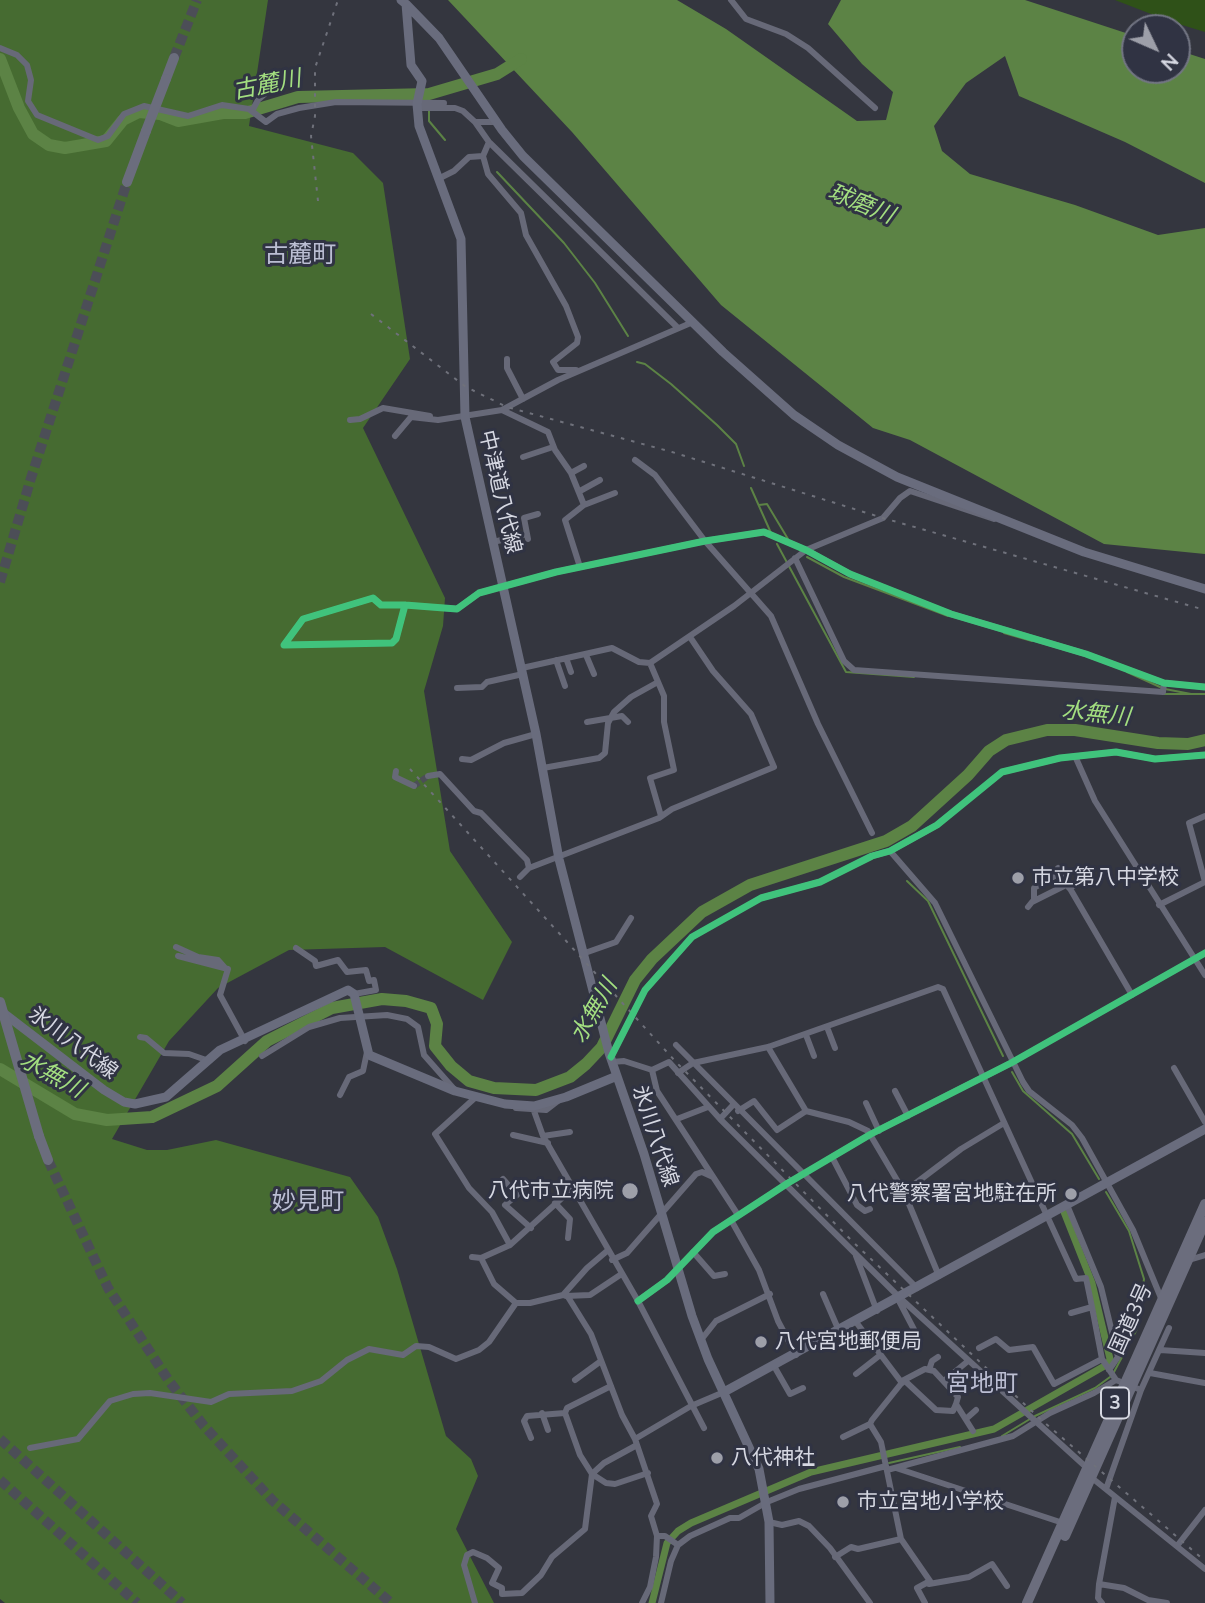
<!DOCTYPE html>
<meta charset="utf-8">
<style>
body{margin:0}
#map{position:relative;width:1205px;height:1603px;overflow:hidden;background:#34363f;font-family:Mulish,sans-serif}
canvas{display:block}
.north{position:absolute;left:1121px;top:14px;width:70px;height:70px;box-sizing:border-box;background:#303343;border:2px solid #727583;border-radius:50%;rotate:134deg;font-size:19px;font-weight:700;line-height:28px;text-align:center;color:#d6d8e2}
.north::after{content:'';display:block;margin:auto;width:24px;height:32px;background:#9d9fa9;clip-path:polygon(50% 0,100% 100%,50% 72%,0 100%)}
</style>
<div id="map">
<canvas width="1205" height="1603"></canvas>
<div class="north">N</div>
</div>
<script>
const g = document.querySelector('canvas').getContext('2d');
g.lineJoin = 'round';
function fill(path, color) {
  g.fillStyle = color;
  g.fill(path, 'evenodd');
}
function poly(rows) {
  const path = new Path2D();
  for (const r of rows) {
    path.moveTo(r[0], r[1]);
    for (let i = 2; i < r.length; i += 2) path.lineTo(r[i], r[i + 1]);
  }
  return path;
}
function strokePath(path, color, width, dash) {
  g.strokeStyle = color;
  g.lineWidth = width;
  g.lineCap = dash ? 'butt' : 'round';
  g.setLineDash(dash || []);
  g.stroke(path);
}
function label(font, color, halo, rows, align = 'center') {
  g.font = font + ' Mulish,"Noto Sans JP",sans-serif';
  g.lineWidth = 6;
  g.setLineDash([]);
  g.textBaseline = 'middle';
  g.strokeStyle = halo;
  g.fillStyle = color;
  for (const [text, x, y, turn = 0] of rows) {
    g.save();
    g.translate(x, y);
    g.rotate((+turn || 0) * Math.PI / 180);
    g.textAlign = isNaN(turn) ? turn : align;
    if (halo) g.strokeText(text, 0, 0);
    g.fillText(text, 0, 0);
    g.restore();
  }
}
fill(poly([
 [1115,0,1205,0,1205,32,1169,21]
]), '#2f5118');
fill(poly([
 [0,0,268,0,249,126,353,153,383,183,410,359,363,428,445,598,443,626,424,691,450,851,512,942,483,1000,385,947,289,950,218,988,169,1041,112,1139,147,1150,167,1150,216,1140,350,1177,378,1217,397,1269,446,1436,471,1459,478,1476,456,1529,494,1603,5,1603,0,1599]
]), '#466b31');
fill(poly([
 [448,0,677,0,726,29,857,121,886,120,893,92,862,64,828,24,841,0,1025,0,1135,36,1135,70,1177,70,1177,50,1205,59,1205,183,1125,142,1019,96,1005,56,966,83,934,126,942,151,970,174,1075,205,1158,235,1205,228,1205,554,1104,544,910,440,873,428,721,305,572,132]
]), '#5c8345');
strokePath(poly([
 [429,109,429,121,445,140],
 [497,172,564,243,595,283,628,336],
 [637,362,645,364,671,384,717,425,736,444,744,466],
 [751,488,771,533],
 [759,505,767,504,788,539],
 [777,544,846,672,914,677],
 [807,557,844,577,948,616],
 [1004,633,1032,641],
 [1127,672,1160,687],
 [1165,689,1191,694],
 [1164,694,1205,694],
 [886,841,888,845],
 [907,881,928,901,1003,1056],
 [1012,1072,1023,1091,1072,1134,1099,1179],
 [1106,1192,1129,1231,1144,1279,1137,1329,1114,1372],
 [1035,1416,1095,1388,1110,1377],
 [1002,1436,1030,1419],
 [889,1463,960,1447]
]), '#5c8345', 2);
strokePath(poly([
 [652,1603,667,1543,678,1531,691,1523,811,1472,994,1429,1108,1364,1110,1359,1092,1283,1064,1212]
]), '#5c8345', 7);
strokePath(poly([
 [0,59,19,108,33,134,49,145,65,148,106,141,123,120,139,112,160,114,178,121,223,113,245,113,298,97,429,94,497,74,521,59],
 [0,1069,75,1114,107,1120,152,1117,217,1086,267,1041,332,1008,382,999,406,1001,431,1008,437,1024,435,1046,451,1066,469,1081,494,1088,536,1090,570,1077,586,1064,602,1047,635,980,652,959,702,912,750,885,886,841,912,826,968,775,989,751,1006,740,1047,730,1075,730,1158,743,1188,744,1205,740]
]), '#5c8345', 12);
strokePath(poly([
 [414,786,428,776]
]), '#4c4e57', 6, [6, 3]);
strokePath(poly([
 [174,58,197,0],
 [0,582,31,478,127,182],
 [48,1160,108,1288,169,1381,204,1426,273,1501,391,1603],
 [0,1439,182,1603],
 [0,1480,137,1603]
]), '#4c4e57', 10, [10, 5]);
strokePath(poly([
 [731,0,746,19,786,34,808,48,875,108],
 [0,48,17,55,27,65,31,80,28,101,37,115,98,140,108,136,124,114,144,106,188,116,222,105,249,109,266,122,277,114,299,108,336,102,444,103,443,108],
 [418,108,455,108,463,111,475,122,496,122],
 [252,111,258,100,276,84],
 [475,122,489,142,678,328],
 [489,142,483,156,488,174,521,213,526,235,566,306,578,337,577,343,553,362,558,370,576,370],
 [438,179,454,171,469,157,483,156],
 [507,359,507,368,523,399],
 [502,410,548,432,555,450,571,473,584,505,565,520,580,567],
 [350,420,360,419,383,408,430,416],
 [395,436,411,417,438,420,502,410,558,380,693,322],
 [523,457,553,447],
 [635,460,655,475,705,541,771,616,818,724,872,833],
 [571,473,584,466],
 [580,491,600,480],
 [584,505,615,493],
 [528,539,524,518,538,514],
 [493,542,527,534],
 [795,558,844,661,854,670,1163,692,1164,683],
 [405,605,396,639,392,643,284,645,303,619,373,598,381,605,405,605,457,609,479,593,556,572,705,541,764,532,806,550,850,574,951,614,1086,654,1164,683,1205,687],
 [586,655,594,674],
 [566,658,571,672],
 [556,660,565,686],
 [650,663,664,696,664,722,674,770,650,778,661,816],
 [522,668,612,648,639,662,650,663,734,606,806,550,883,518,900,498,910,491,994,519],
 [457,688,482,687,487,682,523,674],
 [587,722,622,716,628,722],
 [1075,756,1095,801,1205,975],
 [462,759,471,760,504,743,536,734],
 [543,768,599,758,605,753,608,723,614,712,631,697,658,682],
 [396,771,395,777,414,786],
 [428,776,440,774,474,811,481,813,527,860,529,868],
 [1205,816,1189,823,1205,882],
 [890,851,935,903,1023,1082,1029,1091,1072,1125,1082,1138,1133,1230,1161,1298],
 [1058,868,1132,995],
 [520,877,529,868,659,818,672,809,774,767,751,714,713,671,690,637],
 [1069,888,1092,877],
 [1034,901,1034,888,1060,873],
 [1159,905,1205,882],
 [1028,907,1032,902,1066,885],
 [176,947,198,957,218,960,226,969],
 [296,948,315,961,316,966,338,960,347,972,366,970,369,981,374,980,376,990,354,994],
 [582,954,616,942,631,918],
 [178,956,228,969,220,995,245,1041],
 [827,1027,835,1048],
 [806,1035,814,1056],
 [140,1037,146,1038,164,1053,189,1054,209,1061],
 [676,1045,917,1288],
 [768,1047,806,1111],
 [262,1056,309,1027,340,1018,387,1015,407,1019,418,1027,424,1055,454,1089],
 [611,1057,645,990,692,937,761,898,820,882,872,856,890,851,937,825,1002,772,1060,758,1116,752,1155,759,1205,755],
 [612,1062,624,1061,652,1070,669,1062,720,1119,900,1298,1087,1468],
 [1174,1068,1205,1122],
 [652,1070,657,1091,738,1215],
 [678,1073,693,1063,768,1047,938,987,943,989,1076,1279,1086,1278,1092,1307],
 [895,1091,908,1116],
 [340,1095,349,1077,363,1071,367,1052],
 [477,1096,435,1134,469,1188,492,1212,510,1245,572,1189],
 [866,1103,879,1131],
 [516,1108,546,1110,559,1100],
 [534,1111,543,1136,638,1301,704,1428],
 [738,1111,754,1101,777,1130,806,1111,849,1122,868,1131,904,1192,939,1276],
 [677,1119,708,1107],
 [720,1119,733,1105],
 [513,1135,548,1143],
 [543,1136,570,1132],
 [832,1157,857,1205,865,1211,870,1209],
 [503,1179,517,1195,505,1205,531,1228],
 [904,1192,961,1149,1004,1123],
 [555,1203,570,1219,568,1238],
 [1067,1205,1101,1287,1118,1357,1109,1370],
 [731,1220,759,1270,778,1321,796,1355],
 [693,1252,714,1276,725,1274],
 [856,1256,877,1311],
 [472,1257,481,1258,510,1245],
 [481,1258,494,1284,516,1303,530,1303,563,1295,587,1268,607,1251],
 [612,1260,627,1253,696,1174,702,1172,713,1177],
 [1189,1260,1205,1255],
 [823,1294,839,1331],
 [566,1296,590,1295,620,1275],
 [568,1297,591,1334,622,1415,635,1439,657,1504,651,1516,657,1536,656,1557,650,1587,642,1603],
 [898,1299,920,1341],
 [638,1301,667,1280,713,1232,788,1183,871,1134,1011,1063,1205,953],
 [1071,1313,1092,1307,1102,1359],
 [856,1322,902,1383],
 [701,1340,716,1321,770,1294],
 [979,1348,996,1339,1009,1350,1033,1347,1054,1384,1102,1359,1116,1380],
 [1160,1350,1205,1353],
 [774,1366,790,1394,803,1388],
 [929,1370,932,1361,938,1357],
 [1150,1373,1205,1383],
 [856,1374,879,1356],
 [575,1380,601,1361],
 [904,1380,925,1369,934,1371,958,1397,956,1404],
 [945,1380,968,1361],
 [1141,1390,1169,1328],
 [542,1413,548,1430],
 [565,1413,567,1408,611,1386],
 [967,1418,976,1410],
 [843,1437,870,1424],
 [531,1438,524,1421,527,1416,565,1413,580,1455,592,1474,606,1483,615,1484,648,1473],
 [635,1439,691,1406,724,1392],
 [30,1448,78,1439,110,1401,133,1394,150,1393,211,1402,229,1394,292,1391,321,1381,347,1360,369,1349,403,1355,416,1346,429,1347,456,1359,479,1350,489,1342,516,1303],
 [896,1468,1063,1523],
 [887,1470,1013,1436,1050,1413,1094,1393,1116,1380,1141,1390,1106,1489],
 [1092,1478,1205,1569],
 [1115,1497,1099,1584,1124,1588,1148,1600,1167,1603],
 [769,1522,782,1525,799,1521,809,1526,830,1548,870,1603],
 [657,1536,665,1536,678,1545],
 [901,1539,881,1442,870,1424,872,1420,904,1380,936,1410,953,1411,956,1404,973,1431],
 [1177,1546,1205,1510],
 [835,1557,851,1547,858,1549,901,1539,930,1581,917,1588,925,1603],
 [929,1584,969,1577,992,1564,1007,1586],
 [1099,1584,1098,1598,1102,1603],
 [475,1603,464,1565,467,1555,473,1552,487,1558,499,1568,492,1583,502,1588,502,1594,522,1593,541,1575,552,1557,585,1529,592,1474,604,1463,637,1445],
 [661,1603,671,1561,678,1545,690,1536,730,1518,739,1518,767,1502,799,1489,886,1466]
]), '#676978', 6);
strokePath(poly([
 [401,0,406,4,411,65,422,81,417,104,419,126,461,239,465,417,536,734,559,859,609,1053,644,1154,692,1316,708,1359,759,1469,769,1522,770,1603],
 [406,4,439,38,502,130,523,156,723,352,794,415,838,445,897,477,1084,552,1205,589],
 [1,1011,104,1090,124,1102,135,1104,166,1097,220,1050,348,990,354,994,369,1055,455,1091,505,1104,534,1106,566,1097,617,1076],
 [724,1392,1205,1129]
]), '#696c7d', 9);
strokePath(poly([
 [166,79,174,58],
 [127,182,146,131],
 [39,1136,48,1160],
 [1065,1536,1205,1222],
 [1027,1603,1205,1204]
]), '#6b6d7d', 10);
strokePath(poly([
 [318,201,311,136,315,116,315,68,338,0],
 [371,314,466,387,507,407,672,452,883,518,1205,610],
 [410,769,676,1062,853,1242,1037,1416,1205,1561]
]), '#6f717b', 2, [3.5, 7]);
strokePath(poly([
 [146,131,166,79],
 [0,1002,39,1136]
]), '#6b6d7d', 10);
strokePath(poly([
 [405,605,396,639,392,643,284,645,303,619,373,598,381,605,405,605,457,609,479,593,556,572,705,541,764,532,806,550,850,574,951,614,1086,654,1164,683,1205,687],
 [611,1057,645,990,692,937,761,898,820,882,872,856,890,851,937,825,1002,772,1060,758,1116,752,1155,759,1205,755],
 [638,1301,667,1280,713,1232,788,1183,871,1134,1011,1063,1205,953]
]), '#40c37c', 7);
for (const [x, y, r, color] of [
 [1018,878,7,"#9d9fa9"],
 [630,1191,9,"#9d9fa9"],
 [1071,1194,7,"#9d9fa9"],
 [761,1342,7,"#9d9fa9"],
 [717,1458,7,"#9d9fa9"],
 [843,1502,7,"#9d9fa9"]
]) {
  const dot = new Path2D();
  dot.arc(x, y, r, 0, 2 * Math.PI);
  g.fillStyle = color;
  g.fill(dot);
  strokePath(dot, '#303343', 2.5);
}
for (const [x, y, w] of [
 [1115,1403,28]
]) {
  const box = new Path2D();
  box.roundRect(x - w / 2, y - 15.5, w, 31, 5);
  g.fillStyle = '#303343';
  g.fill(box);
  strokePath(box, '#d6d8e2', 2);
}
label('bold 19px', '#d6d8e2', null, [
 ["3",1115,1403]
]);
label('21px', '#d6d8e2', '#303343', [
 ["中津道八代線",500,492,77],
 ["氷川八代線",73,1043,37],
 ["氷川八代線",655,1136,72],
 ["国道3号",1131,1319,-66]
]);
label('21px', '#d6d8e2', '#303343', [
 ["市立第八中学校",1032,878],
 ["八代市立病院",614,1191,"right"],
 ["八代警察署宮地駐在所",1057,1194,"right"],
 ["八代宮地郵便局",775,1342],
 ["八代神社",731,1458],
 ["市立宮地小学校",857,1502]
], 'left');
label('italic 23px', '#a3df80', '#303343', [
 ["古麓川",267,85,-11],
 ["球磨川",861,204,22],
 ["水無川",1096,714,6],
 ["水無川",594,1011,-60],
 ["水無川",52,1075,29]
]);
label('24px', '#bbbed3', '#303343', [
 ["古麓町",300,255],
 ["妙見町",308,1202],
 ["宮地町",982,1384]
]);
</script>
